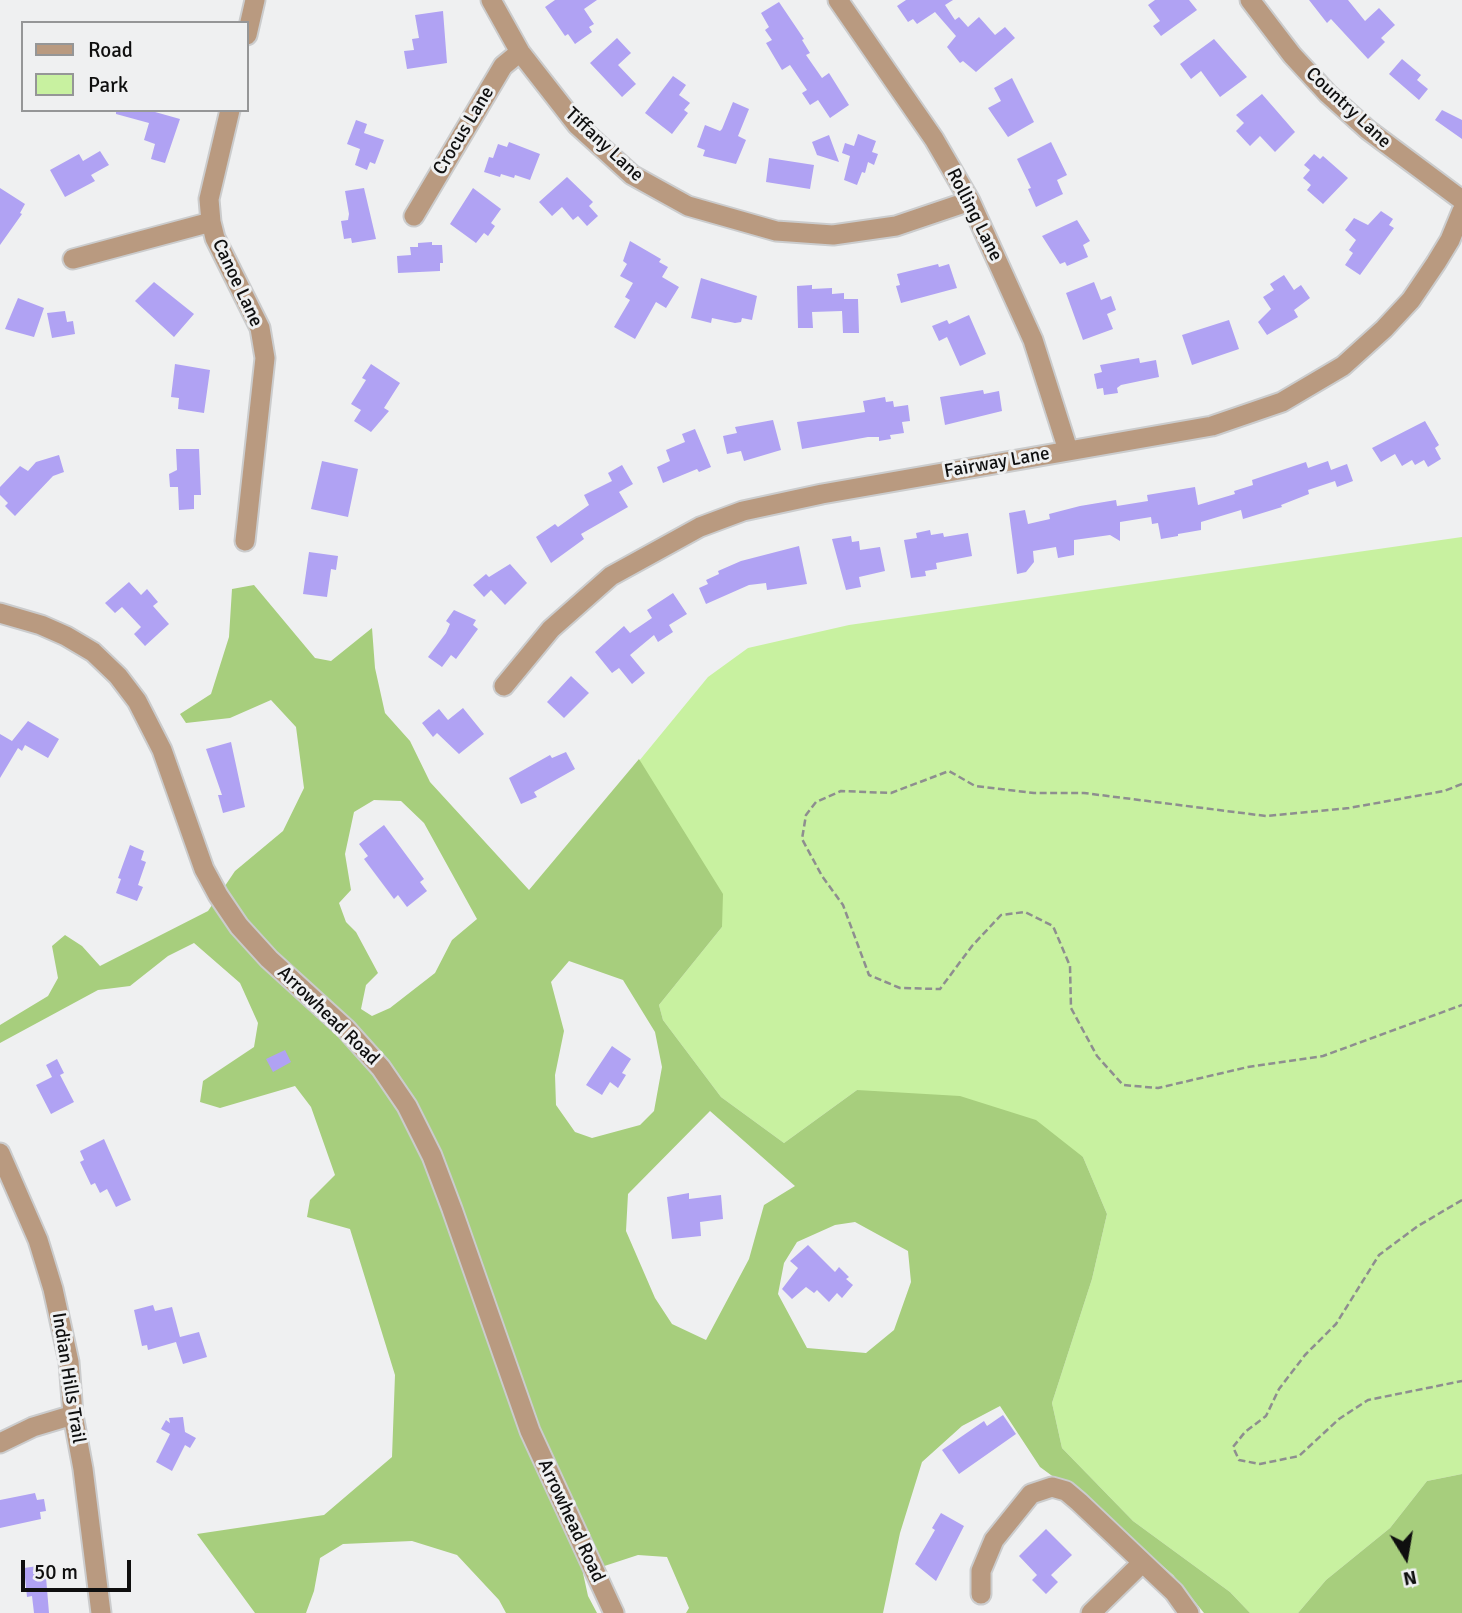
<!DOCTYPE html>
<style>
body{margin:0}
#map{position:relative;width:1462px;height:1613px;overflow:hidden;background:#eff0f1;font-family:Signika,sans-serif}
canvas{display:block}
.legend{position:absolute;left:21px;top:21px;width:228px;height:91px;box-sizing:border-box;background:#eff0f1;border:2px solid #959697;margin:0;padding:9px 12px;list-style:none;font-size:21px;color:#0f0f0f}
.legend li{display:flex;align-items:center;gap:14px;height:35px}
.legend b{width:35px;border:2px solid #959697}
.north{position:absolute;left:1371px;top:1522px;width:70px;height:70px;-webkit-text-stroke:5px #eff0f1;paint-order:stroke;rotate:169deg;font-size:19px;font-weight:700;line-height:28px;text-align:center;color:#0f0f0f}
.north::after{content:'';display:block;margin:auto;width:24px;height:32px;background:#0f0f0f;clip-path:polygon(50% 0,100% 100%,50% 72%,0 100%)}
.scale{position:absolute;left:21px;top:1560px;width:110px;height:32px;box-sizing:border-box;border:4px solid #0f0f0f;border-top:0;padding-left:9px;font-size:21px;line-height:24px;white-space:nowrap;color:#0f0f0f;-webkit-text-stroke:5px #eff0f1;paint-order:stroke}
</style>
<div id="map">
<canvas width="1462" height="1613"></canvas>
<ul class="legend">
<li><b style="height:9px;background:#b99a80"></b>Road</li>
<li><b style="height:19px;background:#c8f1a0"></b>Park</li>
</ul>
<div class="north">N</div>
<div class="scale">50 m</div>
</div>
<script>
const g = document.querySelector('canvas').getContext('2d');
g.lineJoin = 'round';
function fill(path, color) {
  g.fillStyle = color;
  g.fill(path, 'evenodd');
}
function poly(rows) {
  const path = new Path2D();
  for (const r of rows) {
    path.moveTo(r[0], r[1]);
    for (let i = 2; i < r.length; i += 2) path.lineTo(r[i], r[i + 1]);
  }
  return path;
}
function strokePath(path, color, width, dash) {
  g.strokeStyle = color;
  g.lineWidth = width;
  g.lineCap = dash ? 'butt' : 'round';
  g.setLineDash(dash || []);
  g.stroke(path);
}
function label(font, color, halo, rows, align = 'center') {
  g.font = font + ' Signika,sans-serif';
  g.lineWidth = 6;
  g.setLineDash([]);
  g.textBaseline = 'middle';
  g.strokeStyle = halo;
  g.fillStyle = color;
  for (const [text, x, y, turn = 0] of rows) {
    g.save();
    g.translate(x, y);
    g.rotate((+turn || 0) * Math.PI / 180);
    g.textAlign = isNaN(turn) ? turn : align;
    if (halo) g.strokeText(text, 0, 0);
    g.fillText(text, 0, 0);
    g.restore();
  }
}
fill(poly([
 [1462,537,1462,1474,1427,1481,1390,1528,1326,1580,1298,1613,1250,1613,1230,1592,1133,1521,1062,1448,1052,1403,1092,1279,1107,1214,1083,1157,857,1090,784,1143,721,1097,663,1020,659,1005,722,927,639,761,708,677,748,648,849,625]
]), '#c8f1a0');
fill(poly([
 [254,585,315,658,331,661,372,628,375,668,385,713,410,741,430,782,529,890,639,759,723,894,722,927,659,1005,663,1020,721,1097,784,1143,857,1090,960,1096,1036,1120,1083,1157,1107,1214,1092,1279,1052,1403,1062,1448,1133,1521,1230,1592,1250,1613,1204,1613,1173,1575,1096,1508,1040,1467,1000,1406,962,1426,922,1462,900,1533,883,1613,686,1613,689,1608,667,1557,638,1555,583,1573,588,1596,597,1613,506,1613,499,1600,457,1555,412,1541,343,1544,320,1558,314,1591,306,1613,255,1613,197,1534,324,1515,392,1457,395,1375,350,1229,307,1217,310,1200,335,1175,311,1107,295,1086,220,1108,200,1102,203,1081,254,1047,258,1023,240,983,194,943,168,956,130,986,98,990,0,1043,0,1025,48,996,58,978,52,946,65,935,82,946,100,966,208,911,235,871,283,831,304,788,296,727,271,700,230,718,186,723,180,714,211,694,229,637,232,589],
 [374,800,401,801,424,823,477,919,452,940,435,973,390,1008,372,1016,361,1009,366,985,378,973,356,932,346,922,339,903,351,890,345,854,354,812],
 [569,961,623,980,655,1032,662,1067,654,1111,640,1125,592,1138,575,1132,556,1105,555,1075,564,1031,551,982],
 [710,1111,795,1186,764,1205,749,1259,706,1340,672,1324,655,1298,626,1231,628,1194],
 [855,1222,908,1251,911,1282,894,1330,866,1353,807,1348,778,1294,784,1263,797,1242,835,1225],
 [1462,1474,1462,1613,1298,1613,1326,1580,1390,1528,1427,1481]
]), '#a7ce7d');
fill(poly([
 [555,0,597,0,584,9,594,24,589,27,592,32,575,44,568,34,565,36,545,7],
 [906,0,953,0,945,5,955,20,959,17,968,27,979,17,995,35,1005,27,1015,38,976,72,963,61,960,63,947,47,956,36,935,12,917,24,913,19,908,22,897,6],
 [1155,0,1189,0,1197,10,1161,36,1153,26,1160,21,1148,5],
 [1309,0,1348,0,1365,21,1379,8,1395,25,1381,38,1385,42,1368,59,1331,19,1327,23],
 [779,2,804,39,802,40,810,53,806,55,822,78,829,73,849,105,830,118,818,100,810,105,802,93,807,90,790,65,782,70,766,43,772,40,765,30,769,27,761,13],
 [443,11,447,63,407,69,404,51,414,50,412,39,419,38,415,15],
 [617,38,631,53,618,65,636,84,622,97,590,63],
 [1214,39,1247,77,1220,97,1201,71,1191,79,1180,64],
 [1402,59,1421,75,1417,80,1428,89,1419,100,1389,74],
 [673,76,686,85,679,95,690,103,684,110,688,113,672,134,645,113],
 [1012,78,1034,122,1008,137,988,108,1001,101,994,88],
 [1262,94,1295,132,1275,152,1260,136,1250,146,1236,131,1244,123,1236,115],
 [733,102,749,109,738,136,746,140,736,164,703,156,705,150,697,147,705,125,720,131,722,129],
 [116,110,148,110,180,119,165,163,151,159,155,144,144,140,149,123,116,114],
 [1442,110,1462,120,1462,139,1435,120],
 [356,120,367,124,364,133,384,140,375,164,370,162,367,170,355,165,360,149,347,144],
 [858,134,876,141,872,152,878,154,874,165,868,162,865,173,862,172,857,185,844,180,850,156,842,153,845,143,854,146],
 [829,135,839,162,817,155,812,142],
 [509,142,540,154,530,180,515,175,514,178,501,174,500,177,484,172,489,157,493,158,498,144,507,147],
 [1051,142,1067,175,1057,180,1063,194,1036,207,1028,189,1031,188,1017,159],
 [100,151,109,165,91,175,95,181,65,197,50,170,79,154,83,161],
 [1314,154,1320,159,1323,156,1348,178,1323,204,1307,190,1311,185,1303,178,1310,170,1304,165],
 [769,158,814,165,810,189,766,182],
 [567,177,593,202,589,206,598,216,587,226,578,216,573,220,562,207,552,216,539,202],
 [0,188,25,204,20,213,22,214,0,245],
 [364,188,376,239,352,243,351,238,344,239,341,221,348,220,349,214,345,191],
 [473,188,501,209,491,223,495,226,488,236,484,233,476,243,450,224],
 [1381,211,1393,219,1389,225,1394,228,1360,275,1345,265,1353,253,1349,250,1356,240,1345,230,1354,218,1368,225],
 [1077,220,1090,241,1083,245,1088,257,1067,266,1065,262,1060,264,1042,236],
 [630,241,661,259,659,262,668,267,662,277,679,287,666,308,656,302,635,339,614,327,630,300,625,297,633,283,620,276,627,264,623,261],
 [432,242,432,245,442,245,443,263,440,263,440,271,398,273,397,256,411,255,410,247,418,247,418,243],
 [938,264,939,267,949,264,957,288,901,303,896,286,900,285,897,274],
 [1284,275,1294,290,1301,285,1310,298,1294,310,1298,317,1267,335,1258,322,1271,309,1263,297,1274,290,1270,284],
 [701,278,757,296,752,320,742,318,741,322,735,323,712,318,711,323,691,318],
 [154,282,194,314,174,337,135,301],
 [1094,282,1101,300,1111,296,1116,310,1107,314,1113,329,1083,340,1066,293],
 [812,285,812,289,832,288,832,294,844,293,844,299,858,299,859,333,843,333,842,311,812,312,813,328,798,328,797,286],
 [18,298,44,308,34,337,5,329],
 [65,311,67,322,73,321,75,334,52,338,47,313],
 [969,315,986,354,960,366,947,337,939,341,932,326,947,320,949,324],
 [1229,320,1239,349,1192,365,1182,335],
 [1139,358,1140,363,1156,360,1159,377,1121,385,1117,388,1118,393,1104,395,1103,388,1097,389,1094,374,1102,372,1100,365],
 [175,364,210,370,204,413,178,409,179,398,171,397],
 [371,364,400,383,384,408,389,411,371,432,354,421,361,410,351,404,366,380,362,378],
 [983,390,984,394,999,391,1002,411,945,425,940,397],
 [885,397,886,402,893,401,894,407,908,405,910,421,902,422,904,433,890,435,891,439,879,441,879,437,868,437,802,449,797,422,865,412,863,401],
 [773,420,781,450,744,461,741,451,727,454,723,436,737,433,735,427],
 [1425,421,1439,445,1435,448,1441,459,1428,467,1424,460,1415,465,1412,460,1402,466,1395,454,1381,462,1372,448],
 [695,429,711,467,699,472,697,469,663,483,657,467,670,461,666,450,685,442,682,434],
 [176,449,199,449,201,495,194,495,194,509,179,510,178,487,170,487,169,474,177,470],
 [59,455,64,472,53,476,15,516,5,506,8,503,0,495,0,487,20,466,28,471,36,462],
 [322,461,358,469,348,517,311,509],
 [1328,461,1331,470,1347,464,1353,481,1337,487,1335,481,1308,490,1309,494,1281,505,1282,507,1243,519,1241,510,1201,522,1201,530,1178,534,1178,536,1161,539,1158,523,1152,524,1151,517,1120,522,1120,541,1110,535,1074,540,1074,555,1058,558,1056,547,1033,551,1034,562,1026,572,1017,574,1009,513,1025,510,1028,524,1050,519,1049,514,1080,506,1116,500,1117,506,1148,501,1147,495,1195,487,1198,505,1235,494,1234,491,1253,485,1252,480,1306,462,1308,468],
 [622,465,633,484,619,492,628,507,581,534,584,539,551,563,536,537,555,524,558,527,589,505,584,495,612,481,608,473],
 [930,530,931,535,943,533,944,537,968,533,972,556,936,563,937,569,925,571,926,576,911,578,904,540,917,538,916,533],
 [851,536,852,542,859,541,860,550,880,547,885,571,859,577,861,587,846,590,832,539],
 [799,546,807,584,767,590,766,583,749,585,706,604,699,588,708,584,706,580,719,574,718,571,741,561],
 [309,552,338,556,336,570,331,569,327,597,303,594],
 [510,564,527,583,505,605,491,590,484,597,473,585,486,574,489,577],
 [129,582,141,595,147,589,158,602,153,606,169,624,145,646,134,634,141,627,122,607,115,613,105,603],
 [673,593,687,614,669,625,673,632,658,642,654,635,630,655,645,673,632,684,619,668,612,673,595,652,624,626,630,633,652,618,647,610],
 [454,610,476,620,473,625,478,629,456,659,451,655,442,667,428,657,446,633,450,624,446,621],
 [571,676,589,693,564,718,547,702],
 [463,708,484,734,459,754,437,733,433,737,422,723,439,709,448,720],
 [28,721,59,739,48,758,25,745,22,751,18,748,0,778,0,734,12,741],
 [231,742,245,807,223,813,218,795,222,795,206,749],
 [566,752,575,769,534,792,537,797,521,804,509,778,550,755,552,758],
 [384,825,424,879,420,882,427,891,407,907,398,895,394,899,364,859,368,856,359,844],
 [130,845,144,851,141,860,146,862,138,885,143,887,137,901,116,893,121,879,118,878],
 [612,1046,631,1059,622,1073,626,1075,618,1088,610,1082,602,1095,586,1085],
 [285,1050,291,1062,273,1072,266,1059],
 [57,1059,64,1073,60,1075,74,1102,51,1114,36,1085,52,1077,46,1065],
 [104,1139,131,1200,116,1207,107,1189,100,1193,95,1183,91,1185,80,1162,84,1160,80,1151],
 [689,1193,689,1199,721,1195,723,1219,700,1222,701,1236,672,1239,667,1197],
 [808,1245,835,1272,839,1267,849,1277,846,1279,853,1285,842,1298,837,1293,829,1302,817,1290,814,1293,806,1287,792,1299,782,1289,798,1268,790,1261],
 [153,1305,155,1311,172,1307,180,1337,199,1332,207,1357,183,1364,176,1342,148,1350,147,1345,142,1346,134,1310],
 [1003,1415,1016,1434,959,1474,942,1450,984,1421,987,1426],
 [183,1417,185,1432,196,1438,190,1448,185,1445,172,1471,156,1462,170,1434,161,1429,166,1420,170,1423,169,1418],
 [35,1493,37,1500,44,1499,46,1511,40,1512,41,1519,0,1528,0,1500],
 [941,1513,964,1526,936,1581,915,1564,935,1530,932,1528],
 [1046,1529,1072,1555,1051,1575,1058,1582,1046,1594,1032,1580,1037,1575,1019,1556],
 [45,1565,49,1613,34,1613,32,1596,27,1597,24,1568]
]), '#b0a2f3');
const minor = poly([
 [491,0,520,52,577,125,632,175,688,206,776,231,833,235,896,226,970,201],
 [838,0,934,139,970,201,1033,340,1068,450],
 [1250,0,1292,55,1328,94,1368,130,1462,200],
 [247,35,255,0],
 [230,110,209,199,211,222,215,238,260,328,265,358,245,541],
 [414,216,503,66,520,52],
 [73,259,211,222],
 [0,613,41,625,66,636,93,652,118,676,137,701,162,750,204,869,218,895,239,926,269,959,346,1029,381,1068,407,1106,432,1156,452,1209,530,1431,614,1613],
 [504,686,551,629,611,576,700,527,743,511,822,494,1212,426,1282,402,1343,366,1384,329,1411,300,1436,263,1450,240,1462,211],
 [0,1153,38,1240,53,1289,69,1362,73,1415,83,1469,101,1613],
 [0,1443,33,1427,73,1415],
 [981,1594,981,1571,994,1540,1031,1494,1052,1487,1066,1491,1079,1502,1174,1592,1189,1613],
 [1091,1613,1142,1563]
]);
strokePath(minor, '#cbcccd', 23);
strokePath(poly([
 [1462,784,1444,791,1349,808,1266,816,1084,793,1034,793,975,786,949,771,891,793,841,791,816,802,806,815,802,839,822,876,843,905,869,975,900,988,940,989,972,946,1001,915,1025,912,1053,926,1070,966,1071,1008,1097,1056,1123,1085,1158,1088,1248,1067,1323,1056,1462,1005],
 [1462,1200,1418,1226,1379,1255,1336,1324,1305,1355,1279,1389,1266,1416,1245,1432,1233,1447,1239,1460,1260,1464,1299,1456,1339,1419,1368,1400,1462,1381]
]), '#8e8e8f', 2.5, [7, 3.5]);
strokePath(minor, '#b99a80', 19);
label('19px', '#0f0f0f', '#eff0f1', [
 ["Country Lane",1348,108,43],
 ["Crocus Lane",464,131,-59],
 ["Tiffany Lane",604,145,43],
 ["Rolling Lane",974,215,63],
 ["Canoe Lane",237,283,65],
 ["Fairway Lane",997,463,-10],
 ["Arrowhead Road",328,1016,44],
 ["Indian Hills Trail",68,1378,81],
 ["Arrowhead Road",571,1521,65]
]);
</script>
